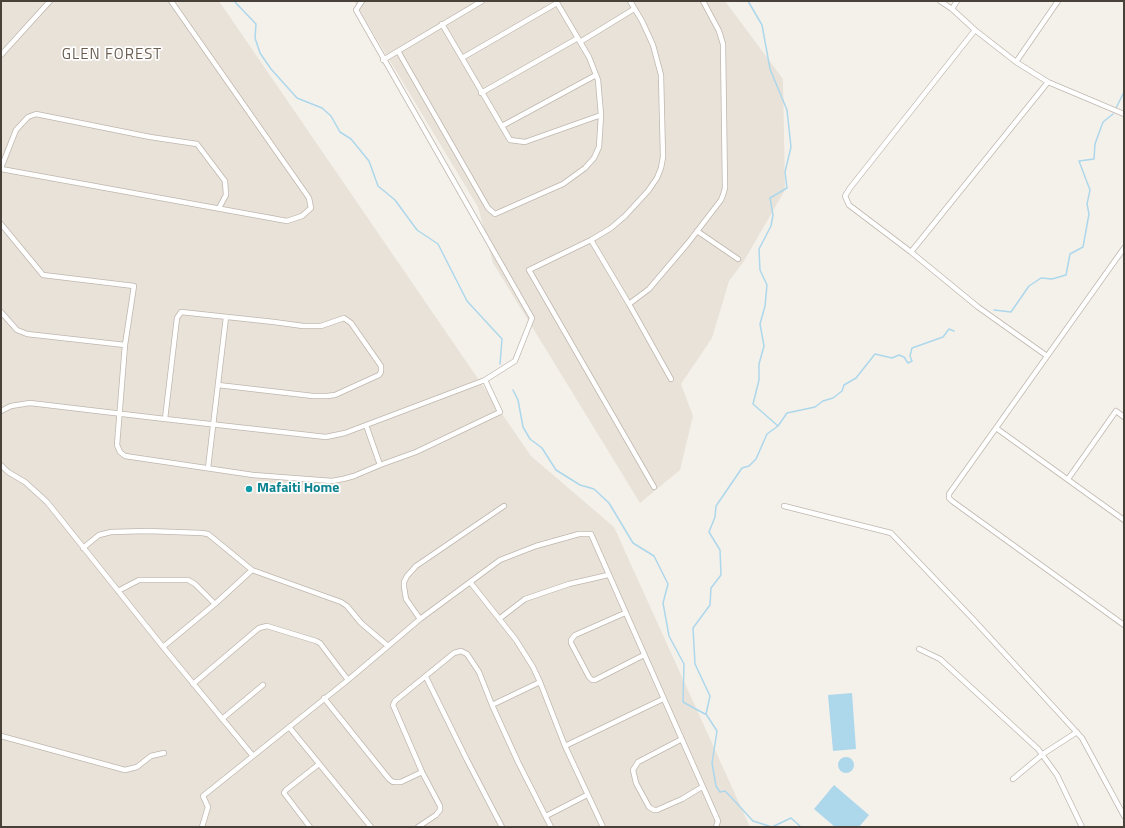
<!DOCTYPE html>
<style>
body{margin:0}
#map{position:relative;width:1125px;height:828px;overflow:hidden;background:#f4f1eb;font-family:"Titillium Web",sans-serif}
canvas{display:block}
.frame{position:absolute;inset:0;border:2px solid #484139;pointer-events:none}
</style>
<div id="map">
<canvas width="1125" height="828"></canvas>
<div class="frame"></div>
</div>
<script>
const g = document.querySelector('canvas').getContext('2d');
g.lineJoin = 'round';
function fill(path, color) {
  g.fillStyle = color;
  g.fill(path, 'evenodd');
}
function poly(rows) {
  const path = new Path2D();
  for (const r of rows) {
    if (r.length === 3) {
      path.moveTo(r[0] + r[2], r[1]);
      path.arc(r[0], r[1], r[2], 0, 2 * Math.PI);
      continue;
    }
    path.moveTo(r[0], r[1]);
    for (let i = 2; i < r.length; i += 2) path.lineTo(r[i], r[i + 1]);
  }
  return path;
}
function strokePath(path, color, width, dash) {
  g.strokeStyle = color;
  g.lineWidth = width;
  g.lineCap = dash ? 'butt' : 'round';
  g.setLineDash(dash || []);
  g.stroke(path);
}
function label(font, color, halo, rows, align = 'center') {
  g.font = font + ' "Titillium Web",sans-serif';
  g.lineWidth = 3.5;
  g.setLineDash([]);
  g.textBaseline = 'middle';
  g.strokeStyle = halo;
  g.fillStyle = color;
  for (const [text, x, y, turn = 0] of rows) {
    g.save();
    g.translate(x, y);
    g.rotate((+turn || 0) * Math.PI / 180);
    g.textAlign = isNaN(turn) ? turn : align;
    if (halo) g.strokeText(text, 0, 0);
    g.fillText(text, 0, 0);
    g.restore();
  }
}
fill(poly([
 [1,1,219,1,531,456,614,527,750,827,1,827],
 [354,1,725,1,783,79,785,190,744,261,729,281,712,338,681,384,693,416,680,470,640,503,493,263,478,207]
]), '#e8e2d9');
fill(poly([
 [852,693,856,749,833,751,828,695],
 [846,765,8],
 [834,785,869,815,859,827,835,827,814,809]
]), '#add7eb');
strokePath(poly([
 [234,1,256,24,255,38,260,53,271,69,297,98,322,108,331,116,340,132,351,139,369,161,378,186,395,200,417,230,438,244,467,301,502,339,500,364],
 [748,1,762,25,770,69,787,110,791,147,785,172,787,188,770,198,773,215,771,226,759,249,760,270,767,285,765,306,760,324,764,346,759,364,759,380,753,404,778,426],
 [1116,108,1124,92],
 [994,310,1011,312,1029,286,1041,278,1052,279,1066,275,1070,254,1083,247,1089,214,1087,204,1090,190,1079,161,1094,159,1095,144,1103,122,1113,114],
 [513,390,518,400,523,427,530,439,542,448,556,470,580,485,594,489,609,503,633,543,654,556,668,584,663,603,669,636,684,664,683,702,705,714],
 [801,827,791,818,772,827,753,821,731,797,725,791,720,792,716,786,712,763,717,731,706,714,710,696,695,664,693,628,710,605,711,588,721,575,720,550,709,532,715,517,716,506,742,468,749,466,756,459,767,434,778,426,787,413,815,407,823,401,833,398,842,391,844,385,856,378,875,354,892,358,899,355,904,357,908,363,912,361,910,356,912,348,943,337,949,329,954,331]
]), '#add7eb', 1.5);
const street = poly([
 [630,1,642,21,653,45,661,75,663,157,661,168,657,178,648,191,625,216,611,228,591,240,529,270,654,487],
 [940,1,952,9,975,30,1016,62,1048,82,1124,114],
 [952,9,957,1],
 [442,24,510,140,525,142,601,115],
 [975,30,850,188,845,196,849,205,911,252,978,307,1047,356],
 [580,42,634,9],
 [398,51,488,208,495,214,563,184,585,168,594,158,599,147,601,115,598,80,589,57,556,1],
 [1,55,50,1],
 [462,58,557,3],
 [383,60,482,1],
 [1016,62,1058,1],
 [481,93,578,38],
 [502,126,596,75],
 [1,168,16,130,28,117,36,114,150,137,197,144,225,181,226,195,219,208],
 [1,169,287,221,302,216,311,208,309,198,171,1],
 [1,224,43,275,134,286,125,345,117,445,120,452,125,456,253,475,332,481,343,479,354,476,380,465,416,452,500,412,485,380],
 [697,231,738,259],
 [591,240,629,304,671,379],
 [911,252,1048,82],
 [629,304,649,289,688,243,721,200,723,195,725,188,723,44,719,31,703,1],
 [1,312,17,330,27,334,125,345],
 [1,411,11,406,30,403,165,419,326,437,345,433,485,380,515,361,532,318,356,10,362,1],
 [165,419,177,318,181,312,274,322,303,326,321,326,344,318,351,323,381,366,381,372,379,375,335,395,327,396,313,396,218,385],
 [366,425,380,465],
 [996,428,1124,248],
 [1,465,8,472,25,482,47,502,163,647,253,756],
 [208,468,226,317],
 [1068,479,1116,411,1124,417],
 [784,506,891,533,972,618,1082,738,1124,816],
 [1124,520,996,428,949,494,949,498,952,501,1124,625],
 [83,548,99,535,111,532,147,531,202,533,208,534,213,538,252,570],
 [470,582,516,640,533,667,540,682,565,746,603,827],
 [118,591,139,580,188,580,195,584,215,604],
 [625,613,575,635,571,640,571,643,589,677,592,680,595,680,644,655],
 [420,619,406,599,404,587,404,582,407,576,416,566,504,506],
 [499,619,525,599,569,584,608,575],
 [163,647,215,604,252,570,341,602,347,606,361,623,388,646],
 [919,649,940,659,1038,749,1057,775,1082,827],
 [426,677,467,760,502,827],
 [193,684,259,628,267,626,316,641,320,643,348,680],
 [324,698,389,779,393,782,401,782,422,772],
 [492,705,540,682],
 [222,719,263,685],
 [289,727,371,827],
 [1,736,125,770,137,767,151,756,164,753],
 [682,739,638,762,633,770,636,783,649,807,654,810,657,810,682,799,702,787],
 [565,746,663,699],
 [1013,779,1043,754,1077,732],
 [546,816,587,795],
 [202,827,208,807,203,796,348,680,420,619,500,560,536,546,579,534,591,534,718,821,716,827],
 [310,827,284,793,286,790,319,764],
 [418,827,436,815,440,810,440,806,422,772,393,705,395,701,454,653,461,651,467,654,479,672,492,705,518,762,551,827]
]);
strokePath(street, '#bfb7ae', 6);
strokePath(street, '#fff', 4.5);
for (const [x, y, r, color] of [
 [249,489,4,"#0f9aa8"]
]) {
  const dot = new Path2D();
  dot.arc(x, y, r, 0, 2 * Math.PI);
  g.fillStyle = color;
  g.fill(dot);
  strokePath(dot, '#fff', 1.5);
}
label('bold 14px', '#0d838f', '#fff', [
 ["Mafaiti Home",257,489]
], 'left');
g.letterSpacing = '1px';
label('15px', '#6a5e51', '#fff', [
 ["GLEN FOREST",112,55]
]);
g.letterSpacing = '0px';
</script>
